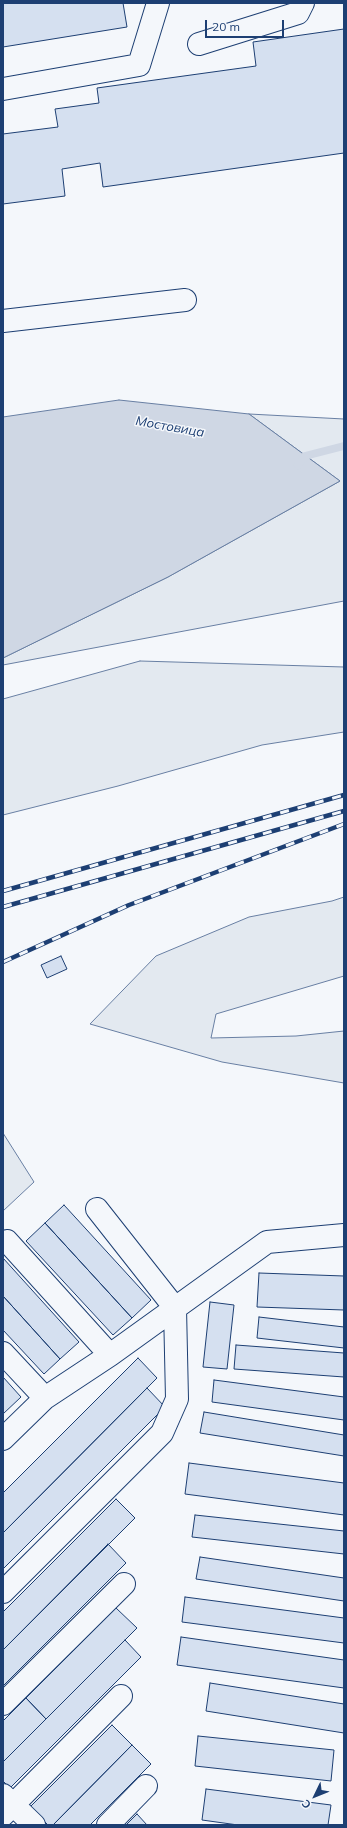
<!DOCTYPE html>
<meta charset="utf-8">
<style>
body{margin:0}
#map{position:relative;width:347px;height:1828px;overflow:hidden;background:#f4f7fb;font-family:Mulish,sans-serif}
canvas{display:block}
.frame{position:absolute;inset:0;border:4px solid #1d3f73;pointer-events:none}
.north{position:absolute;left:295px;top:1776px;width:40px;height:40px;-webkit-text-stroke:3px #f4f7fb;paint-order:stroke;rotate:227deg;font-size:11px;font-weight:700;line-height:16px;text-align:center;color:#1d3f73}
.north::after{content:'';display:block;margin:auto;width:14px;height:18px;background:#1d3f73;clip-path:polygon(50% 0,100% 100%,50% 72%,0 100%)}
.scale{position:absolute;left:205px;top:20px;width:79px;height:18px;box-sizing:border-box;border:2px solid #1d3f73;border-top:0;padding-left:5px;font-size:12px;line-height:14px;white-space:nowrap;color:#1d3f73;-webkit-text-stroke:3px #f4f7fb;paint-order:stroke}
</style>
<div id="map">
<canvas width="347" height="1828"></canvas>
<div class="frame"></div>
<div class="north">С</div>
<div class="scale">20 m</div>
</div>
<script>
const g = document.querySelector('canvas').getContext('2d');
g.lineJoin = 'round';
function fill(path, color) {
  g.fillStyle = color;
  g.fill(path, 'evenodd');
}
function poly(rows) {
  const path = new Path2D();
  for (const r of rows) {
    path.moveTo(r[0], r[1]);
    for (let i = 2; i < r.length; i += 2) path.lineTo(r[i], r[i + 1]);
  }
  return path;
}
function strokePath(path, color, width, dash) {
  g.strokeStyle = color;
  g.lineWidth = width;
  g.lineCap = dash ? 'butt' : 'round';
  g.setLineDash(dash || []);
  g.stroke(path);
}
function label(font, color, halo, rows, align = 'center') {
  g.font = font + ' Mulish,sans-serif';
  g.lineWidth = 3;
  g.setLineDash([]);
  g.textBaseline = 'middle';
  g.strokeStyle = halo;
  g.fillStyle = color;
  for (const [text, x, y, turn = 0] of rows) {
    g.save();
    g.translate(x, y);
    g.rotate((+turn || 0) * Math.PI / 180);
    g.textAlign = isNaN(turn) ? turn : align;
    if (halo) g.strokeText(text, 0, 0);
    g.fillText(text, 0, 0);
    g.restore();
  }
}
const green = poly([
 [249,414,344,419,344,601,3,665,3,658,168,577,340,481,249,414],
 [140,661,344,667,344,732,262,745,118,786,3,815,3,699,140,661],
 [344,897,344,976,216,1014,211,1038,296,1036,344,1031,344,1083,222,1062,90,1024,156,956,249,917,332,901,344,897],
 [3,1133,34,1182,3,1211,3,1133]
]);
fill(green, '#e3e9f0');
strokePath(green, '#687fa3', 1);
const water = poly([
 [119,400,249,414,340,481,168,577,3,658,3,417,119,400]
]);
fill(water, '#cfd7e4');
strokePath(water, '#687fa3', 1);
strokePath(poly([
 [298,465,305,456,344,446]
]), '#cfd7e4', 8);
const building = poly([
 [3,3,123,3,127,27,3,47,3,3],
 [344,29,344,153,103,187,100,163,62,169,65,196,3,204,3,134,58,127,55,109,99,103,97,88,256,66,253,42,344,29],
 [61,956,67,969,47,978,41,965,61,956],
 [64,1205,151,1300,132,1318,45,1223,64,1205],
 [45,1223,132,1318,113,1335,26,1241,45,1223],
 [3,1258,79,1342,60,1359,3,1296,3,1258],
 [259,1273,344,1276,344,1310,257,1307,259,1273],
 [3,1296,60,1359,44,1374,3,1330,3,1296],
 [210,1302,234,1305,227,1369,203,1367,210,1302],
 [259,1317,344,1327,344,1348,257,1338,259,1317],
 [236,1345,344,1353,344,1377,234,1369,236,1345],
 [138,1358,157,1378,3,1533,3,1493,138,1358],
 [3,1377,21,1397,3,1414,3,1377],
 [214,1380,344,1397,344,1420,212,1402,214,1380],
 [147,1388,165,1407,3,1569,3,1533,147,1388],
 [204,1412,344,1435,344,1456,200,1433,204,1412],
 [189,1463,344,1483,344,1515,185,1494,189,1463],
 [116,1499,135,1518,3,1650,3,1612,116,1499],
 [195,1515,344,1531,344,1554,192,1537,195,1515],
 [108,1544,126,1563,3,1686,3,1650,108,1544],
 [200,1557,344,1578,344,1601,196,1579,200,1557],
 [185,1597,344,1618,344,1643,182,1622,185,1597],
 [116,1608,137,1628,46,1719,26,1698,116,1608],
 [181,1637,344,1660,344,1688,177,1665,181,1637],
 [125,1640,141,1657,10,1788,3,1781,3,1762,125,1640],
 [210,1683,344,1704,344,1733,206,1711,210,1683],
 [26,1698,46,1719,3,1762,3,1721,26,1698],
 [112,1725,132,1745,53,1825,48,1825,30,1807,112,1725],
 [198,1736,334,1750,331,1781,195,1766,198,1736],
 [132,1745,151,1764,90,1825,53,1825,132,1745],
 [206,1789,331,1805,328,1825,238,1825,202,1820,206,1789],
 [137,1814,147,1825,126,1825,137,1814]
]);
fill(building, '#d5e0f0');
strokePath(building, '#1d3f73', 1);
const minor = poly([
 [199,44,298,13,303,3],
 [3,89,139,65,158,3],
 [3,321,185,300],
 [7,1241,110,1355],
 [3,1353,45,1398],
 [3,1439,45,1398,110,1355,267,1242,344,1235],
 [3,1592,162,1433,177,1399,175,1308,97,1209],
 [3,1704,124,1584],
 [3,1795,34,1825],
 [3,1815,121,1696],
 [108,1825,146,1786]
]);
strokePath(minor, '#1d3f73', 24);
strokePath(minor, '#f4f7fb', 22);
const rail = poly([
 [3,891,344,795],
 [3,907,344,811],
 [3,962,129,905,344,824]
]);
strokePath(rail, '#1d3f73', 4.5);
strokePath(rail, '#f4f7fb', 3, [9]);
label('italic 13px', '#1d3f73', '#f4f7fb', [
 ["Мостовица",170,427,10]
]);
</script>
